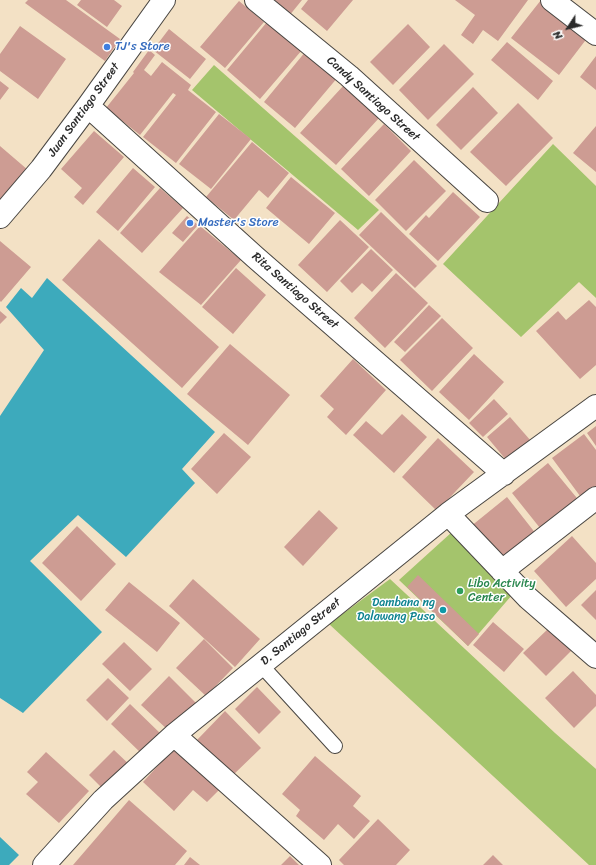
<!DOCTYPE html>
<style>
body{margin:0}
#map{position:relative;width:596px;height:865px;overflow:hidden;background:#f3e1c5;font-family:Sriracha,sans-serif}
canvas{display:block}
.north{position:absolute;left:548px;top:8px;width:40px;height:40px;-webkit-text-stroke:3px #fff;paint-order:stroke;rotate:235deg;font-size:11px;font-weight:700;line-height:16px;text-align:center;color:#2b2b2b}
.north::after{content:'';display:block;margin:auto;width:14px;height:18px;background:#2b2b2b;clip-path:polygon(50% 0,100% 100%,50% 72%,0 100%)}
</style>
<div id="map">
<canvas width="596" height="865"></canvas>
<div class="north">N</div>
</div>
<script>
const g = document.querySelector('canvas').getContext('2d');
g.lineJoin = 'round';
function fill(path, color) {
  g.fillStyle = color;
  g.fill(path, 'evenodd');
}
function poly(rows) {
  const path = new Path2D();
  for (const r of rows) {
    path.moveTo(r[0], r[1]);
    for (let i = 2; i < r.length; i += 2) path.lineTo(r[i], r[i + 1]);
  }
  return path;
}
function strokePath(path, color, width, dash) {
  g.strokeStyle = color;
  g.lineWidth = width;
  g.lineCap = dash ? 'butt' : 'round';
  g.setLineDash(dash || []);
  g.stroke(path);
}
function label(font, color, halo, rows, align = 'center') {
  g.font = font + ' Sriracha,sans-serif';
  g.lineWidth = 3;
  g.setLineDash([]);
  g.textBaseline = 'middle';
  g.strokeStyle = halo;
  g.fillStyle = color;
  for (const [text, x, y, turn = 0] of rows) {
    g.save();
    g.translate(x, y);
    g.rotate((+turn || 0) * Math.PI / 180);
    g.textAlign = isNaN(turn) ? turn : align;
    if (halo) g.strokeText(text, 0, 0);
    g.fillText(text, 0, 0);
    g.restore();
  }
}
fill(poly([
 [214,65,379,210,358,230,192,90],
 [553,144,596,186,596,298,579,282,521,337,443,264],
 [452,532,512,595,468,646,399,580],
 [390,579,555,733,596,769,596,865,589,865,329,624]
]), '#a4c46c');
fill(poly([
 [47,278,215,432,182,469,195,483,126,557,78,515,30,561,102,632,23,713,0,698,0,416,44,350,6,307,21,288,32,298],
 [0,837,19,855,9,865,0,865]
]), '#3daabc');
fill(poly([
 [28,0,66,0,120,39,105,61,25,3],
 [81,0,114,0,122,6,107,27,77,5],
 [269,0,302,0,289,16],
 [308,0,353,0,327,31,301,9],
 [455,0,528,0,498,41,483,30,473,44,461,35,475,15],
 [541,0,588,37,559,75,511,38],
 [239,1,264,22,225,68,200,47],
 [267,22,302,50,260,99,227,70],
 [408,24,430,47,393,85,370,62],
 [20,26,66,59,38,99,0,71,0,54],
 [169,29,206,59,190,79,153,50],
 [507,42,553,81,538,100,491,60],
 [444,44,474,74,428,120,399,90],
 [149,50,155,55,144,70,151,76,162,62,191,85,188,90,216,112,176,163,143,137,176,95,173,93,140,135,106,108,134,73,133,72],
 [306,51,338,77,295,128,264,102],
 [596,56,596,90,580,77],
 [0,81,9,88,0,100],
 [344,85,379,118,336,165,300,133],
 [473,87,498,113,461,150,436,125],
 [518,103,553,138,506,186,470,152],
 [219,114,251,139,211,189,179,164],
 [384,124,411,151,369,196,341,169],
 [596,126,596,172,573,153],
 [94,131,124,157,83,205,74,197,82,188,61,169],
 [252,142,289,173,268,198,259,190,234,220,206,197],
 [0,146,28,170,0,202],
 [414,160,446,191,406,231,375,200],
 [133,168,155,187,118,231,96,212],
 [291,177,335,213,309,244,266,208],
 [160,188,183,208,142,253,120,233],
 [453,192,480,217,438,261,409,234,426,215,429,218],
 [381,212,437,266,415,288,359,235],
 [187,216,198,225,183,242,172,233],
 [340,220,369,247,327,292,298,265],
 [200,226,241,260,201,305,159,272],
 [99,239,219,347,182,388,62,280],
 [0,241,31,267,1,302,0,301],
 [371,249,393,270,372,292,362,283,352,293,340,281],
 [236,268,266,295,233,334,202,307],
 [396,273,428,303,385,348,354,318],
 [589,300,596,307,596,365,580,379,536,331,558,311,566,320],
 [429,305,441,316,405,352,394,342],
 [0,311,7,317,0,324],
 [442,318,473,348,432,391,400,360],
 [230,344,290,395,248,445,187,394],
 [474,354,504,382,469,420,439,392],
 [353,359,386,390,346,435,327,417,334,409,320,396],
 [494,399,508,414,483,437,469,423],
 [402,414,427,437,394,473,353,435,366,421,382,435],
 [510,417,531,441,507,461,487,437],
 [596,426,596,446,587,433],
 [224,433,251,457,217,494,191,469],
 [584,434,596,450,596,490,583,500,552,458],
 [438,438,474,472,437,511,402,477],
 [548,463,581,503,544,533,512,493],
 [507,497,540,539,503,568,470,527],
 [319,510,338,528,303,566,284,547],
 [77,526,116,564,81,601,42,563],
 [572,536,596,563,596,579,566,607,534,571],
 [418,575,479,634,468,646,407,587],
 [193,579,260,639,235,667,169,606],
 [129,582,180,623,157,652,105,610],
 [596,590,596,620,581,605],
 [493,622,524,649,504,672,473,645],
 [550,627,572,650,546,676,523,653],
 [204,639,233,668,206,696,176,668],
 [124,642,152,669,130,691,102,664],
 [573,671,596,695,596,706,574,728,545,698],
 [169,676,196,703,169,731,141,705],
 [108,678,129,698,107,721,86,700],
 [257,687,281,712,259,734,235,709],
 [130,704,162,735,143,755,111,724],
 [225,711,261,748,232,776,197,740],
 [175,747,220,789,207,802,193,790,174,811,143,782],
 [114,750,132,767,107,793,89,775],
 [46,752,89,791,59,823,26,794,38,782,27,772],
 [315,756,361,796,353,806,370,821,354,839,338,824,324,840,296,816,300,810,282,794],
 [129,800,187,851,175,865,73,865],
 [378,819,410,850,396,865,344,865,339,860],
 [493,855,503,865,483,865],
 [290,856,299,865,281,865],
 [190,857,200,865,184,865]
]), '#cd9c93');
const lane = poly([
 [261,665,335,746]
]);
const street = poly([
 [256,0,349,76,487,201],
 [552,0,596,34],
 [88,106,255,257,504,474],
 [0,217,41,169,88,106,164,0],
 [448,514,528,598,596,657],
 [502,571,596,498],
 [174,735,320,865],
 [44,865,103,800,174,735,448,514,596,406]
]);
strokePath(lane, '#494642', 16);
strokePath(street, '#494642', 24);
strokePath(lane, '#fff', 14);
strokePath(street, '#fff', 22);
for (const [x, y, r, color] of [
 [107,47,4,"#3f7fe0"],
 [190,223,4,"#3f7fe0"],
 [460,591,4,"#2e9e5b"],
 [443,610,4,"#0f9aa8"]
]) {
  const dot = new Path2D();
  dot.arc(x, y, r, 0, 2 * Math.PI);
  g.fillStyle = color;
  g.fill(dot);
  strokePath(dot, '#fff', 1.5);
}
label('12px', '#366cbe', '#fff', [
 ["TJ's Store",115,47],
 ["Master's Store",198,223]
], 'left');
label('12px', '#2b2b2b', '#fff', [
 ["Candy Santiago Street",373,99,42],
 ["Juan Santiago Street",84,110,-54],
 ["Rita Santiago Street",295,291,41],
 ["D. Santiago Street",301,632,-39]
]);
label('12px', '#27864d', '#fff', [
 ["Libo Activity",468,584],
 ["Center",468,598]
], 'left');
label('12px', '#0d838f', '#fff', [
 ["Dambana ng",435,603],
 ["Dalawang Puso",435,617]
], 'right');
</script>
